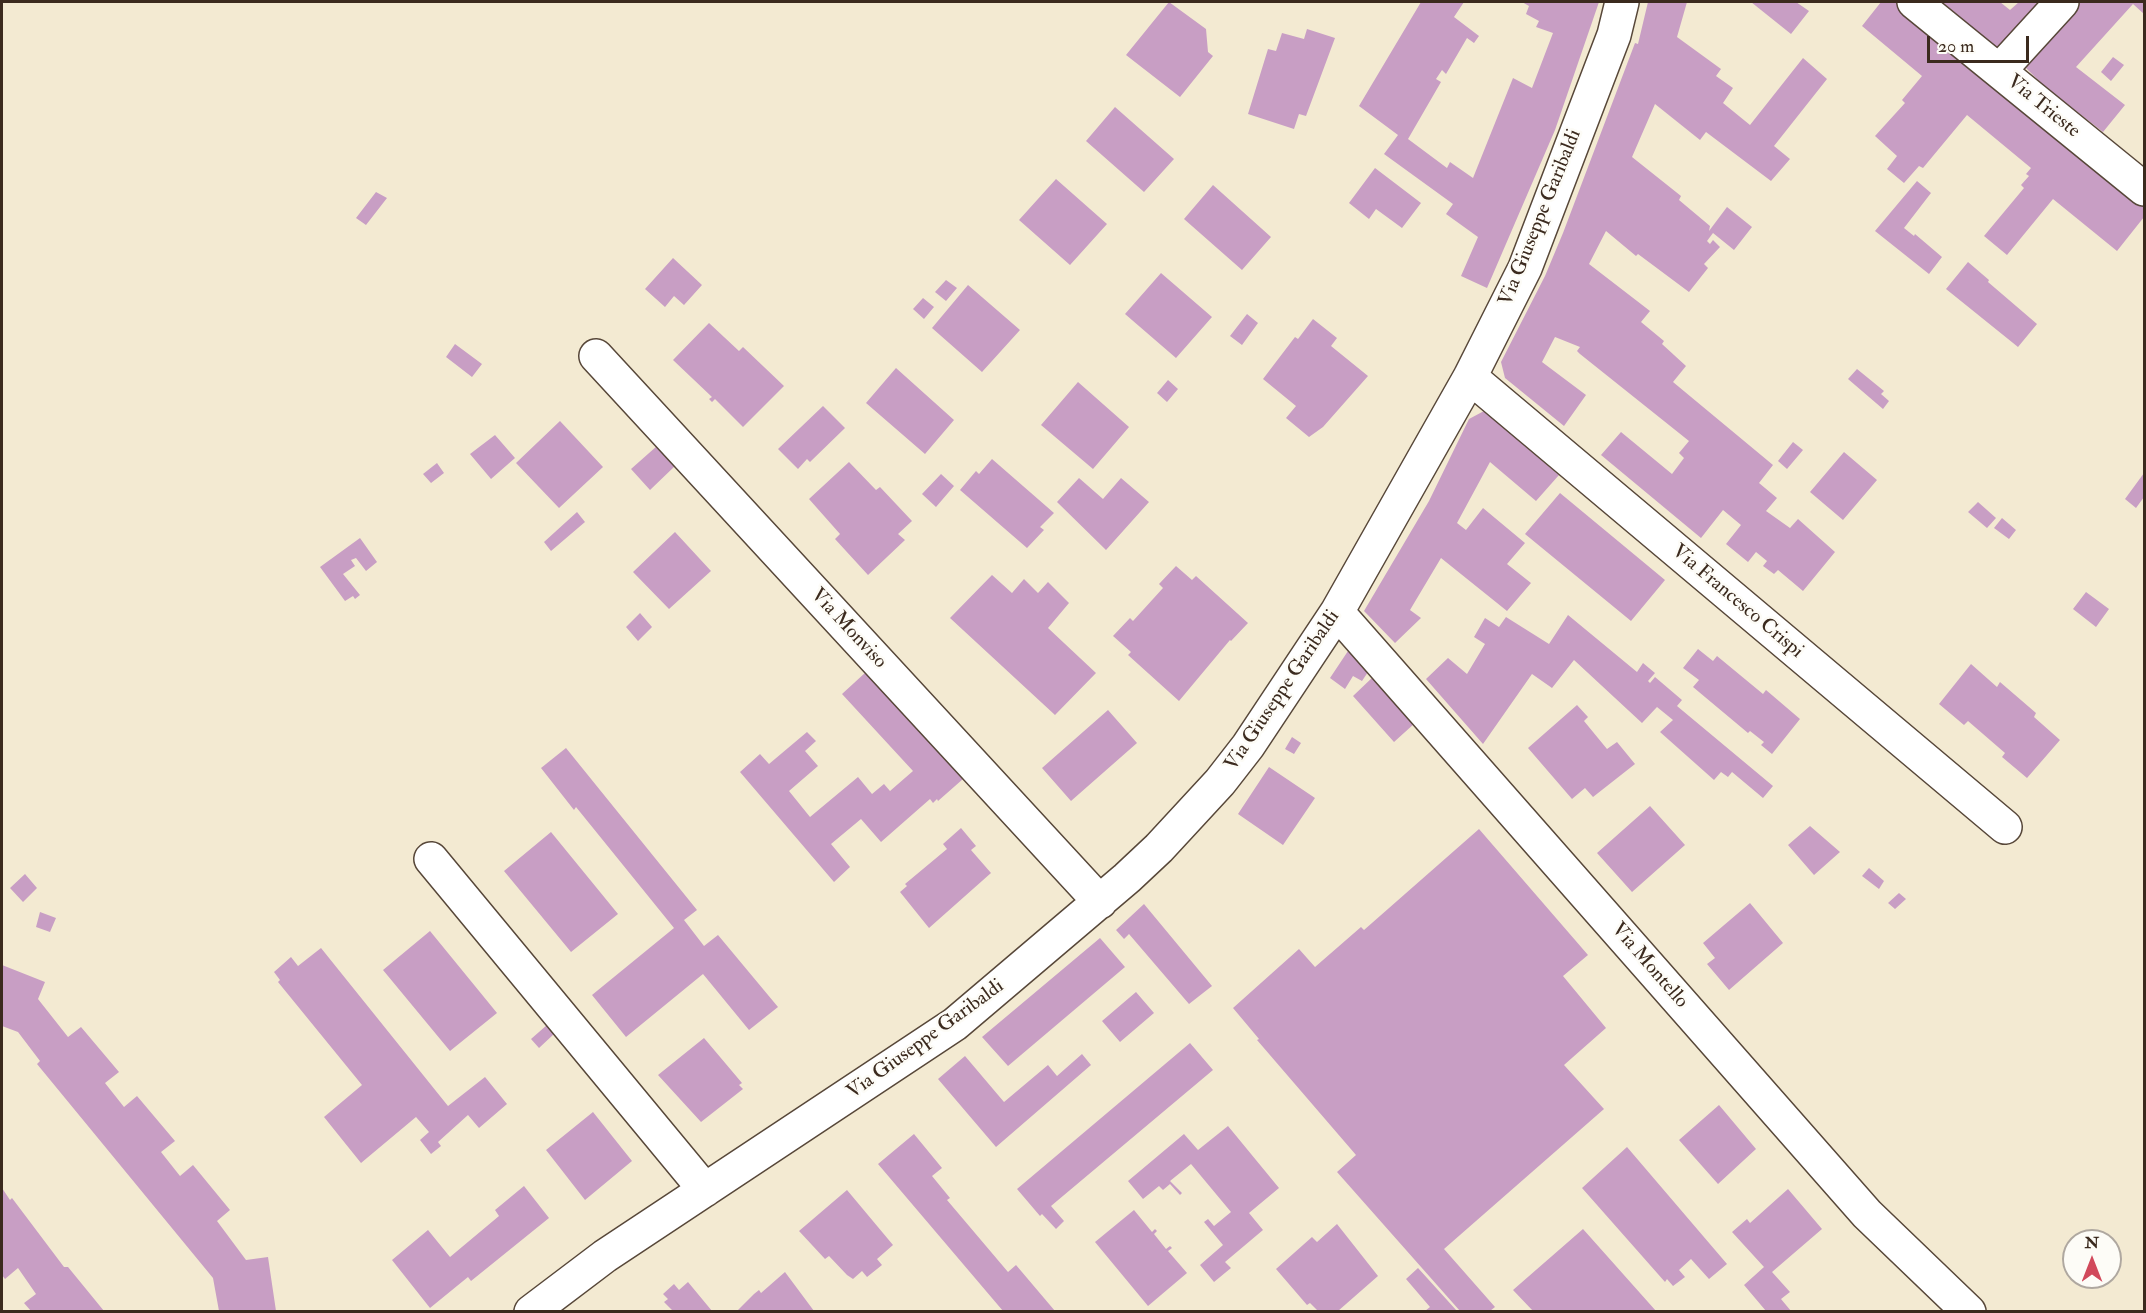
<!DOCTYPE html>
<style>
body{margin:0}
#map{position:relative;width:2146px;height:1313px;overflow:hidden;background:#f3ead2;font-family:"IM FELL Double Pica",serif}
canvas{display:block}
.frame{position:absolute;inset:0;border:3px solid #3b2a1e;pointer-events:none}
.north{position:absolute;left:2062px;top:1229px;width:60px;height:60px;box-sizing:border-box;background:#fdfcf7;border:2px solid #afa8a0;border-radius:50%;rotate:0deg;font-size:16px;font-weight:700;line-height:24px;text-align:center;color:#3b2a1e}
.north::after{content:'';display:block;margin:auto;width:21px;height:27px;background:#d1495b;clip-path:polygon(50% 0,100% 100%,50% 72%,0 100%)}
.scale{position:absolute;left:1927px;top:36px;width:102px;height:27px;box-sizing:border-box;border:3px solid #3b2a1e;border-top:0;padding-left:8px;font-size:18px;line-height:21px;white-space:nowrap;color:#3b2a1e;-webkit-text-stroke:4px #fdfcf7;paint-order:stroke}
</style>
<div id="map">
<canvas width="2146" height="1313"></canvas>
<div class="frame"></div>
<div class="north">N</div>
<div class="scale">20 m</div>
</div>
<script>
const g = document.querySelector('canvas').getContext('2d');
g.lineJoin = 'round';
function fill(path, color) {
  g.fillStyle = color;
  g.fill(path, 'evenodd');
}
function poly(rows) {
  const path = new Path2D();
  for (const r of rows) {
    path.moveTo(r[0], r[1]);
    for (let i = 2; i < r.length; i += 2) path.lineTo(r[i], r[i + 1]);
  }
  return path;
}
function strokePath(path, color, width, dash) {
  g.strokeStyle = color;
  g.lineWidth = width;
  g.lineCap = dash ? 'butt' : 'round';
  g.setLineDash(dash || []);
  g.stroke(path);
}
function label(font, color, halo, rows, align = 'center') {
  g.font = font + ' "IM FELL Double Pica",serif';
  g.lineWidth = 5;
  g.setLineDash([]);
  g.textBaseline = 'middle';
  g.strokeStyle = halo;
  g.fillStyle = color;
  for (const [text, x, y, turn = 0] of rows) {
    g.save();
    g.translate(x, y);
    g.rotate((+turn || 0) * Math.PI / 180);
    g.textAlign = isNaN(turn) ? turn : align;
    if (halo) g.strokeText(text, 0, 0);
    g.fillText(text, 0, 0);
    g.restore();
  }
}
fill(poly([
 [1169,2,1206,29,1208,52,1213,56,1180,97,1126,55],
 [1421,2,1464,2,1454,17,1479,36,1474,43,1467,38,1446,74,1442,70,1436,79,1441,82,1408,139,1447,168,1450,162,1473,178,1513,78,1532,88,1553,33,1536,27,1539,21,1526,14,1529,6,1522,2,1599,2,1555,130,1487,288,1461,276,1478,237,1446,214,1453,204,1384,154,1398,135,1359,106],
 [1648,2,1687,2,1677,37,1721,69,1716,76,1733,88,1723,103,1750,125,1803,58,1827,79,1774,146,1790,159,1771,181,1706,132,1700,140,1655,104,1632,157,1681,196,1679,200,1710,226,1709,231,1727,207,1752,227,1734,250,1713,233,1707,241,1710,244,1713,240,1720,247,1704,264,1708,268,1689,292,1638,254,1636,256,1606,231,1589,264,1650,311,1641,322,1664,341,1662,344,1686,366,1673,382,1773,465,1759,483,1777,498,1766,511,1790,528,1798,519,1835,552,1803,591,1778,570,1774,574,1763,566,1767,561,1756,552,1748,562,1726,544,1741,525,1723,510,1701,538,1601,455,1621,432,1672,474,1684,458,1679,453,1689,441,1580,354,1577,351,1580,347,1555,337,1542,362,1586,395,1564,426,1505,378,1501,362,1545,276,1563,233,1635,43,1638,44],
 [1751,2,1796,2,1809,11,1791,34],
 [1881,2,1898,2,2144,203,2144,217,2117,251,2053,199,2007,255,1984,236,2024,188,2021,185,2029,176,2026,174,2031,168,1967,115,1923,168,1919,166,1904,183,1887,169,1897,156,1875,136,1905,103,1902,100,1922,76,1862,26],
 [1942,2,2000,2,2010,10,2019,2,2044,2,2000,50],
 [2081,2,2144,2,2144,14,2133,4,2076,67,2125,105,2103,132,2044,86,2022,64],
 [1307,29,1335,38,1306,116,1299,114,1294,129,1248,114,1268,49,1276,51,1282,33,1304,39],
 [2113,57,2124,65,2111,81,2101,72],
 [1115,107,1174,159,1144,192,1086,141],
 [1375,168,1421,203,1402,228,1376,209,1369,219,1349,203],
 [1056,179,1107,224,1070,265,1019,220],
 [1917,181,1931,193,1904,228,1914,236,1915,234,1942,257,1929,274,1875,231],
 [1213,185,1271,237,1242,270,1184,219],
 [376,192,387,198,366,225,356,218],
 [673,258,702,285,684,305,674,296,665,307,645,289],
 [1968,262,1989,280,1988,282,2037,324,2018,347,1946,289],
 [1161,273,1212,317,1176,358,1125,314],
 [946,280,957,288,946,301,935,292],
 [968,285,1020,330,982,372,932,328],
 [923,298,934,307,924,319,913,309],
 [1247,314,1258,323,1242,345,1230,336],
 [1313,319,1337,338,1331,346,1368,376,1323,427,1309,437,1286,418,1296,406,1263,379,1295,337,1298,339],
 [709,323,739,351,743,347,784,386,743,427,715,399,712,402,709,399,712,397,673,360],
 [455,344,482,364,472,377,446,357],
 [896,368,954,420,925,454,866,403],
 [1857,369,1884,391,1881,394,1889,401,1883,409,1848,379],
 [1168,380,1178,389,1167,402,1157,393],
 [1078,382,1129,427,1093,469,1041,425],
 [823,406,845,428,810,462,807,459,798,469,778,449],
 [1484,411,1559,475,1536,501,1490,462,1457,523,1466,530,1483,508,1525,543,1507,564,1531,583,1507,611,1441,558,1410,610,1421,618,1395,643,1364,611,1429,501,1469,419],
 [560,421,603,467,559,508,516,463],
 [495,435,515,458,491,479,470,454],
 [1793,442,1803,450,1787,469,1778,461],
 [657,446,675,466,650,490,631,469],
 [1844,452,1877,480,1843,520,1810,492],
 [992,459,1054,513,1040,527,1044,530,1027,548,960,490,976,471,979,474],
 [849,462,876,490,880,487,912,521,898,534,905,540,868,575,835,539,840,534,809,499],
 [437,463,444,473,431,483,423,474],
 [2144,473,2144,497,2136,508,2125,499],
 [941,474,954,486,936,507,922,494],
 [1079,478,1103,499,1121,478,1149,502,1106,550,1057,502],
 [1560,493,1665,580,1631,621,1525,534],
 [1978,502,1996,518,1987,528,1968,512],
 [577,512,585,522,551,551,544,542],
 [2002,518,2016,530,2009,539,1994,528],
 [675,532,711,571,669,609,633,572],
 [360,538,377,562,366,571,356,558,351,560,355,566,343,574,360,595,355,599,353,596,345,601,320,567],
 [1176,566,1192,580,1196,576,1248,623,1231,641,1230,640,1179,701,1128,655,1131,652,1113,636,1130,618,1133,621,1163,588,1159,584],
 [992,575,1012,593,1024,579,1038,593,1048,582,1069,603,1048,628,1096,673,1055,715,950,618],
 [2086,592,2109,609,2096,627,2073,609],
 [640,613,652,627,638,641,626,627],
 [1568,615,1637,672,1643,663,1655,673,1648,681,1650,683,1655,677,1682,700,1677,706,1773,786,1763,798,1732,772,1728,777,1721,772,1714,780,1660,732,1673,720,1657,707,1642,723,1574,660,1552,688,1532,674,1483,744,1426,679,1448,658,1467,674,1485,644,1474,637,1485,618,1499,627,1506,617,1549,644],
 [1350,648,1370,669,1362,681,1353,676,1345,689,1330,678],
 [1698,649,1713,661,1717,656,1763,694,1766,690,1800,719,1772,754,1761,745,1764,742,1750,731,1748,733,1693,687,1699,680,1683,668],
 [1971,664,1997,687,2000,682,2036,713,2034,717,2060,740,2027,778,2002,757,2005,753,1968,721,1964,725,1939,704],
 [866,672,963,779,938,801,937,799,933,803,930,799,881,842,861,819,831,844,850,867,834,882,740,772,760,754,769,764,807,732,816,741,805,751,818,766,789,791,810,817,858,777,872,794,884,784,890,791,913,771,842,694],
 [1374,676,1415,723,1394,742,1353,696],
 [1577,705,1588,717,1584,721,1607,749,1617,742,1635,764,1593,797,1585,788,1572,799,1528,748],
 [1108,710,1137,743,1071,801,1042,768],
 [1292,737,1301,743,1294,754,1285,749],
 [566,748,697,910,684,920,704,946,718,935,778,1007,749,1030,703,974,626,1037,592,995,674,928,576,807,574,810,541,768],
 [1269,767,1315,798,1283,845,1238,814],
 [1650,806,1685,845,1632,892,1597,853],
 [1810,826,1840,852,1814,875,1788,845],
 [961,828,976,846,971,850,991,873,929,928,900,892,907,886,905,884,947,849,943,844],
 [1479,829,1588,955,1563,976,1606,1028,1564,1065,1604,1109,1444,1249,1495,1307,1490,1311,1460,1311,1337,1172,1356,1155,1257,1040,1259,1039,1233,1008,1299,949,1315,967,1361,927,1364,930],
 [551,832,618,914,571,952,504,871],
 [1869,868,1884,881,1879,889,1862,876],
 [25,874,37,888,23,902,10,888],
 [1899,893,1906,899,1895,909,1888,903],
 [1750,903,1783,943,1729,990,1707,964,1715,958,1703,943],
 [1144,904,1212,986,1189,1004,1129,934,1124,939,1116,930],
 [40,912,56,918,50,932,36,927],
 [430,931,497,1013,450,1051,383,970],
 [1100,938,1125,967,1008,1066,982,1037],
 [321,948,448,1106,485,1077,507,1104,479,1128,468,1115,438,1142,441,1146,431,1154,420,1140,429,1132,416,1117,361,1163,324,1117,362,1085,278,982,280,980,274,972,291,957,298,966],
 [2,965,45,982,38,999,68,1037,81,1027,119,1072,105,1083,124,1107,137,1096,175,1141,161,1152,180,1176,193,1165,230,1210,217,1221,246,1260,268,1257,276,1311,219,1311,213,1278,37,1064,40,1061,18,1032,2,1026],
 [1136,992,1154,1013,1120,1042,1102,1021],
 [547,1025,554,1034,539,1048,531,1039],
 [704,1038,742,1083,739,1085,743,1089,701,1122,658,1075],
 [1190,1043,1213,1070,1051,1206,1064,1221,1056,1229,1042,1214,1040,1216,1017,1189],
 [1082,1054,1091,1065,996,1147,938,1079,965,1056,1004,1102,1048,1065,1057,1076],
 [1719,1105,1756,1149,1718,1184,1679,1140],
 [593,1112,632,1161,585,1200,546,1150],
 [1228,1126,1279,1188,1249,1213,1263,1230,1225,1262,1231,1268,1214,1282,1200,1265,1223,1245,1204,1222,1208,1219,1214,1226,1231,1212,1191,1164,1170,1181,1182,1193,1180,1195,1170,1184,1163,1190,1159,1186,1143,1199,1128,1181,1184,1134,1198,1150],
 [914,1134,942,1168,932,1176,950,1198,947,1200,1008,1272,1016,1265,1055,1311,1003,1311,878,1164],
 [1627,1147,1727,1264,1709,1279,1691,1259,1679,1270,1685,1277,1673,1286,1667,1279,1665,1282,1582,1188],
 [524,1186,549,1218,471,1281,468,1277,430,1308,392,1260,428,1230,450,1257,499,1216,495,1210],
 [2,1188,10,1200,12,1198,64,1267,68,1267,104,1311,31,1311,24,1303,36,1294,18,1268,5,1279,2,1275],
 [1788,1189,1822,1229,1772,1272,1790,1292,1781,1299,1791,1311,1766,1311,1744,1285,1764,1267,1732,1232,1747,1219,1750,1223],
 [847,1190,893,1245,877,1259,882,1265,867,1277,862,1271,853,1279,847,1275,829,1256,825,1259,799,1231],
 [1134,1210,1152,1232,1155,1229,1157,1231,1154,1234,1166,1249,1170,1246,1172,1248,1168,1251,1187,1273,1148,1306,1095,1242],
 [1337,1224,1378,1276,1338,1311,1318,1311,1310,1303,1307,1305,1276,1269,1312,1237,1317,1242],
 [1583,1229,1656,1311,1533,1311,1513,1290],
 [1418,1268,1457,1311,1425,1311,1430,1307,1406,1279],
 [785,1272,814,1311,737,1311,754,1294,759,1290,761,1293],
 [688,1282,712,1311,673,1311,664,1302,668,1299,663,1294,674,1284,679,1290]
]), '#c89ec4');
const minor = poly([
 [1914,2,2144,189],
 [1999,71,2062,2],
 [596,356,1100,902],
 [1470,377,2005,827],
 [1337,612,1867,1214,1969,1312],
 [431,859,705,1190],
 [531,1312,605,1256,955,1024,1127,878,1159,848,1220,782,1248,746,1337,612,1470,377,1525,268,1614,35,1622,2]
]);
strokePath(minor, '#574739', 36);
strokePath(minor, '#fff', 33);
label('20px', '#3b2a1e', '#fdfcf7', [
 ["Via Trieste",2043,107,39],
 ["Via Giuseppe Garibaldi",1541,218,-68],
 ["Via Francesco Crispi",1737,602,40],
 ["Via Monviso",848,629,47],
 ["Via Giuseppe Garibaldi",1283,691,-56],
 ["Via Montello",1649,966,49],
 ["Via Giuseppe Garibaldi",926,1040,-36]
]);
</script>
